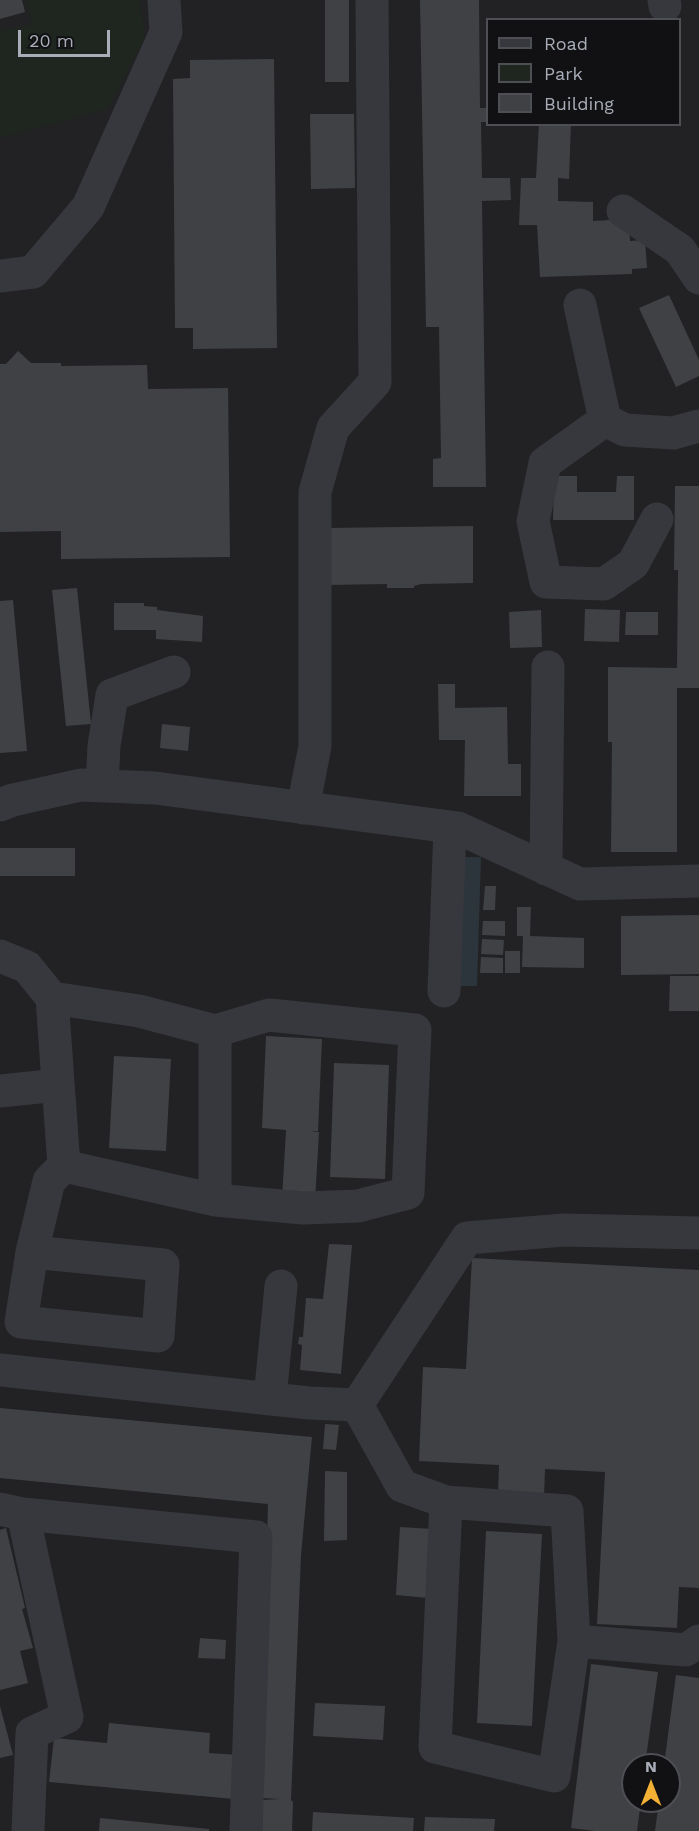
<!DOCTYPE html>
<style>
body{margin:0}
#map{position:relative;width:699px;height:1831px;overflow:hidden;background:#161618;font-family:"Work Sans",sans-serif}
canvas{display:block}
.legend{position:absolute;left:486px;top:18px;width:195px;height:108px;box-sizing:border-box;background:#111113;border:2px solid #4d4f55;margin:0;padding:8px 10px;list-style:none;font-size:18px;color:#a8adb8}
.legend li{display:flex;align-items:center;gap:12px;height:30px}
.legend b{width:30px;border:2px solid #4d4f55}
.north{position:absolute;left:621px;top:1753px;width:60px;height:60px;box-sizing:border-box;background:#111113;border:2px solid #4d4f55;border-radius:50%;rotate:0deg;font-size:16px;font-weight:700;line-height:24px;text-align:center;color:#a8adb8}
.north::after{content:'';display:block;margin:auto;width:21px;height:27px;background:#f2b134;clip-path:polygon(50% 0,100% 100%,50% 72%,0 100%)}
.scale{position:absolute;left:18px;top:30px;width:92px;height:27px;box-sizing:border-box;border:3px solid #a8adb8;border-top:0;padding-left:8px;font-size:18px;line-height:21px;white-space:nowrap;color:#a8adb8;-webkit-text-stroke:4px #111113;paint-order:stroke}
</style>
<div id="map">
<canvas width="699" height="1831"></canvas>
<ul class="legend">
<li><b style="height:8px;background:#37383d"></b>Road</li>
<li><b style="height:16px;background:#1e261f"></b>Park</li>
<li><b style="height:16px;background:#404145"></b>Building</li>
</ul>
<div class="north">N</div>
<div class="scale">20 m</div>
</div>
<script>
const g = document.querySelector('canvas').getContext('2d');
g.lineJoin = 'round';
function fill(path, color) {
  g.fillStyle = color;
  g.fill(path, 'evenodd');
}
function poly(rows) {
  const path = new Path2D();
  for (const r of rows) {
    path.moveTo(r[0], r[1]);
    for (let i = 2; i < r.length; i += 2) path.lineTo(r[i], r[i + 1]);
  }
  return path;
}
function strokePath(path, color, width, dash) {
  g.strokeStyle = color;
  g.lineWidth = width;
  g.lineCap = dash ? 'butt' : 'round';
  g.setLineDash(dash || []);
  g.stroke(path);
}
fill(poly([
 [0,0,699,0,699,1831,0,1831],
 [488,20,680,20,680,124,488,124],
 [633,1765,669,1765,669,1801,633,1801]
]), '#222225');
fill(poly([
 [26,0,140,0,145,38,107,109,0,138,0,30,32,25]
]), '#1e261f');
fill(poly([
 [464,857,481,857,477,986,460,986]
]), '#2c353c');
fill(poly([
 [0,0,22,0,25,12,0,19],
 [325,0,349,0,349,82,325,82],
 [420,0,479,0,480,108,488,108,488,122,481,122,482,178,510,178,511,200,482,201,486,487,433,487,433,459,441,458,439,327,426,327],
 [274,59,277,348,193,349,193,328,175,328,173,79,190,78,190,60],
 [310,114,354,114,355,188,311,189],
 [539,124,571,124,569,179,558,178,558,201,593,202,593,221,629,219,630,241,645,240,647,268,632,269,632,274,540,277,537,225,519,225,521,178,536,178],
 [669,295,699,360,699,376,676,387,639,308],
 [18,351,31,363,61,363,61,366,147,365,148,389,228,388,230,557,61,559,61,531,0,532,0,364,6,364],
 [554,476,577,476,577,492,616,492,617,476,634,476,634,520,553,520],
 [675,486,699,486,699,688,677,688,677,852,611,852,612,742,608,742,608,667,677,668,678,570,674,570],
 [473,526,473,583,421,584,414,586,414,588,387,588,387,584,327,585,326,528],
 [77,588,91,724,66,726,52,590],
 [13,600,27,751,0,753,0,601],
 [114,603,144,603,144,606,157,607,157,610,203,616,202,642,156,639,156,630,114,630],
 [585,609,620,610,619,642,584,641],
 [541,610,542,647,510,648,509,612],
 [626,612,658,612,658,635,625,635],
 [438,684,455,684,455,708,507,707,508,764,521,764,521,796,464,796,465,740,439,740],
 [162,724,190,727,188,751,160,748],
 [0,848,75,848,75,876,0,876],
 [485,886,496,886,495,910,483,910],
 [517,907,531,907,530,936,584,938,584,968,522,967,523,936,517,936],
 [699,915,699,974,621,975,621,916],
 [483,921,505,921,505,936,482,935],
 [482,939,504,940,503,955,481,954],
 [505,951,520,951,520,973,505,973],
 [481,957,503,958,503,973,480,973],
 [670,976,699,976,699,1011,669,1011],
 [266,1036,322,1039,318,1131,310,1131,319,1132,315,1201,282,1199,286,1130,262,1128],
 [114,1056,171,1059,166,1151,109,1148],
 [334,1063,389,1065,385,1179,330,1177],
 [329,1244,352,1245,341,1374,300,1370,302,1345,298,1344,299,1337,303,1337,306,1298,323,1299],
 [472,1258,699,1270,699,1588,679,1587,677,1628,597,1624,605,1472,545,1469,544,1497,498,1494,499,1465,419,1461,423,1367,466,1369],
 [0,1408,312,1437,301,1555,291,1800,293,1802,292,1831,262,1831,263,1800,280,1799,261,1798,268,1504,0,1478],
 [325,1424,339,1425,336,1450,323,1449],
 [325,1471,347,1472,347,1540,324,1541],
 [400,1527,432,1529,428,1598,396,1595],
 [6,1528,25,1608,22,1609,33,1648,20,1651,28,1683,0,1690,0,1530],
 [486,1531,542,1534,532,1726,477,1723],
 [200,1638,226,1640,225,1659,198,1658],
 [591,1664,658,1672,645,1765,633,1765,633,1801,641,1801,637,1831,595,1831,571,1828],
 [676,1675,699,1678,699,1831,655,1831,659,1801,669,1801,669,1765,664,1765],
 [315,1703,385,1706,383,1740,313,1736],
 [0,1706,13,1755,0,1758],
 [109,1723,210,1733,209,1753,238,1755,234,1799,49,1782,54,1738,107,1743],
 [313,1812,414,1818,413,1831,312,1831],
 [425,1817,495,1819,494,1831,424,1831],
 [100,1818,209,1829,209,1831,99,1831]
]), '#404145');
strokePath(poly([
 [664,0,665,6],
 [623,211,680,250,699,278],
 [0,276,33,272,88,207,166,32,164,0],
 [580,305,605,420,625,430,673,433,699,426],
 [605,420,545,463,533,521,546,582,604,584,633,564,657,519],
 [102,786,104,746,112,695,174,672],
 [0,805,13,800,81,785,155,788,458,828,580,884,699,881],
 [303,808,315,746,315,492,333,428,375,382,372,0],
 [546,869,548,667],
 [0,956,27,967,52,998,64,1166,215,1200,215,1031,139,1011,52,998],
 [444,991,450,827],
 [215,1031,269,1015,415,1030,408,1193,358,1206,303,1208,215,1200],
 [0,1091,58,1085],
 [32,1252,21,1322,158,1336,163,1265,32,1252,49,1181,64,1166],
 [0,1370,309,1403,357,1405,467,1238,564,1230,699,1233],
 [270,1398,281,1286],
 [357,1405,402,1486,446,1502,435,1747,554,1776,574,1641,567,1511,446,1502],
 [0,1509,23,1514,67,1717,32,1733,28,1831],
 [23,1514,256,1537,246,1831],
 [574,1641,686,1650,699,1641]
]), '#37383d', 33);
</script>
